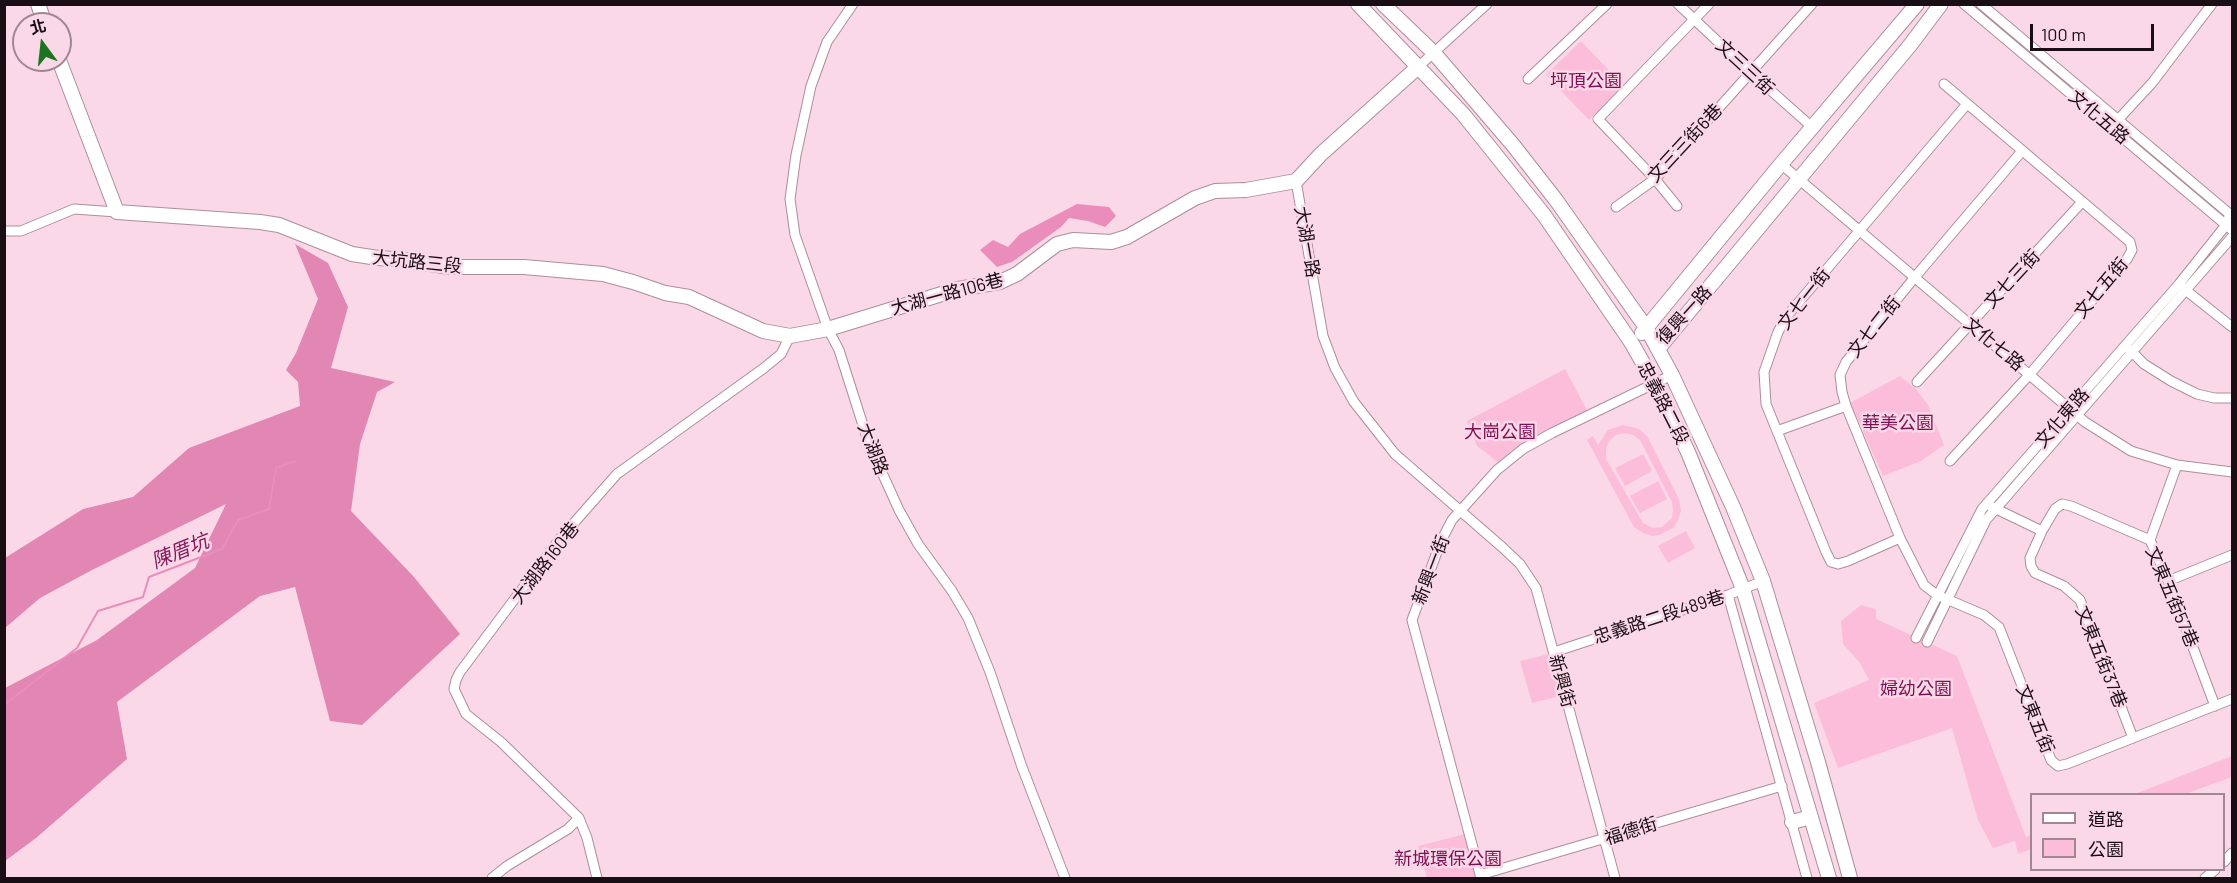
<!DOCTYPE html>
<meta charset="utf-8">
<style>
body{margin:0}
#map{position:relative;width:2237px;height:883px;overflow:hidden;background:#fad8e7;font-family:Barlow,"Noto Sans TC",sans-serif}
canvas{display:block}
.frame{position:absolute;inset:0;border:6px solid #190e13;pointer-events:none}
.legend{position:absolute;left:2030px;top:793px;width:195px;height:78px;box-sizing:border-box;background:#fad8e7;border:2px solid #a08792;margin:0;padding:8px 10px;list-style:none;font-size:18px;color:#190e13}
.legend li{display:flex;align-items:center;gap:12px;height:30px}
.legend b{width:30px;border:2px solid #a08792}
.north{position:absolute;left:12px;top:12px;width:60px;height:60px;box-sizing:border-box;background:#fad8e7;border:2px solid #a08792;border-radius:50%;rotate:345deg;font-size:16px;font-weight:700;line-height:24px;text-align:center;color:#190e13}
.north::after{content:'';display:block;margin:auto;width:21px;height:27px;background:#1d7420;clip-path:polygon(50% 0,100% 100%,50% 72%,0 100%)}
.scale{position:absolute;left:2030px;top:24px;width:124px;height:27px;box-sizing:border-box;border:3px solid #190e13;border-top:0;padding-left:8px;font-size:18px;line-height:21px;white-space:nowrap;color:#190e13;-webkit-text-stroke:4px #fad8e7;paint-order:stroke}
</style>
<div id="map">
<canvas width="2237" height="883"></canvas>
<div class="frame"></div>
<ul class="legend">
<li><b style="height:8px;background:#fff"></b>道路</li>
<li><b style="height:16px;background:#fcbdda"></b>公園</li>
</ul>
<div class="north">北</div>
<div class="scale">100 m</div>
</div>
<script>
const g = document.querySelector('canvas').getContext('2d');
g.lineJoin = 'round';
function fill(path, color) {
  g.fillStyle = color;
  g.fill(path, 'evenodd');
}
function poly(rows) {
  const path = new Path2D();
  for (const r of rows) {
    path.moveTo(r[0], r[1]);
    for (let i = 2; i < r.length; i += 2) path.lineTo(r[i], r[i + 1]);
  }
  return path;
}
function strokePath(path, color, width, dash) {
  g.strokeStyle = color;
  g.lineWidth = width;
  g.lineCap = dash ? 'butt' : 'round';
  g.setLineDash(dash || []);
  g.stroke(path);
}
function label(font, color, halo, rows, align = 'center') {
  g.font = font + ' Barlow,"Noto Sans TC",sans-serif';
  g.lineWidth = 5;
  g.setLineDash([]);
  g.textBaseline = 'middle';
  g.strokeStyle = halo;
  g.fillStyle = color;
  for (const [text, x, y, turn = 0] of rows) {
    g.save();
    g.translate(x, y);
    g.rotate((+turn || 0) * Math.PI / 180);
    g.textAlign = isNaN(turn) ? turn : align;
    if (halo) g.strokeText(text, 0, 0);
    g.fillText(text, 0, 0);
    g.restore();
  }
}
fill(poly([
 [1581,41,1625,87,1589,120,1546,75],
 [1565,369,1588,412,1500,464,1477,446,1467,421],
 [1900,376,1916,389,1928,405,1944,445,1921,461,1883,476,1850,403],
 [1623,425,1639,429,1647,436,1679,499,1681,511,1678,520,1673,528,1659,535,1652,536,1643,533,1634,527,1587,440,1593,436,1598,445,1608,430],
 [1625,433,1633,435,1640,440,1672,502,1673,511,1672,518,1662,527,1653,528,1643,523,1606,459,1606,450,1609,441,1616,435],
 [1643,454,1652,471,1625,486,1615,468],
 [1658,481,1667,499,1640,513,1630,496],
 [1686,531,1695,548,1668,563,1658,546],
 [1861,605,1876,609,1876,619,1957,656,2026,837,2031,835,2031,849,2018,854,2015,841,1993,848,1978,820,1952,728,1838,768,1814,703,1869,680,1860,663,1843,644,1841,621],
 [1549,654,1560,696,1532,703,1520,661],
 [2232,756,2232,777,2185,794,2135,794],
 [1465,834,1477,878,1427,878,1418,846]
]), '#fcbdda');
fill(poly([
 [295,244,328,263,348,307,331,368,395,382,377,392,360,444,351,511,414,577,460,634,362,725,330,721,295,587,260,596,117,702,127,759,36,838,5,861,5,688,97,640,195,568,226,504,92,570,40,598,5,628,5,558,83,509,133,497,189,448,300,406,298,382,286,370,296,353,318,299]
]), '#e286b3');
fill(poly([
 [1077,204,1109,207,1116,216,1105,227,1088,221,1069,218,1061,227,1012,262,997,267,980,250,993,240,1008,247,1020,234]
]), '#ea8dba');
strokePath(poly([
 [4,705,77,648,98,611,143,597,149,577,222,549,238,520,269,509,276,468,296,461]
]), '#ea8dba', 2);
const street = poly([
 [853,4,827,42,811,86,796,155,790,199,795,235,828,329,839,350,869,444,899,510,918,544,952,591,968,618,990,672,1022,767,1065,878],
 [1678,4,1750,72,1812,127],
 [1964,4,2232,230],
 [1981,4,2232,216],
 [1418,67,1487,4],
 [1528,79,1607,4],
 [1944,84,2130,242,2132,250,2127,259,2030,374,1950,461],
 [2115,123,2152,83,2212,4],
 [2022,151,1915,277,1846,362,1840,375,1842,392,1846,406,1900,538,1924,585,1937,595,1984,615,1999,627,2051,760,2058,766,2067,764,2232,699],
 [1781,164,2085,422,2131,451,2177,465,2232,472],
 [1296,181,1323,336,1335,368,1354,402,1395,454,1502,547,1520,564,1536,588,1615,878],
 [1677,206,1655,179,1598,119,1709,4],
 [1616,207,1655,179,1812,4],
 [4,231,21,231,74,209,117,212],
 [2183,288,2232,327],
 [2129,349,2144,364,2171,381,2197,394,2214,398,2232,398],
 [1917,382,2082,202],
 [1777,431,1846,406],
 [1990,506,2042,531],
 [1900,538,1848,561,1838,564,1831,562,1826,552,1766,404,1764,372,1778,332,1787,316,1967,104],
 [2150,540,2177,465],
 [2168,581,2232,555],
 [1728,595,1807,878],
 [1916,638,1982,509,2179,284,2226,225,2230,214],
 [1927,642,1986,520,2232,237],
 [1554,652,1728,595,1763,581],
 [2133,738,2080,600,2064,586,2035,573,2031,566,2030,558,2042,531,2055,509,2062,504,2071,506,2150,540,2168,581,2215,706],
 [2224,862,2232,853],
 [1480,875,1782,786],
 [492,878,507,866,568,829,579,818],
 [597,878,587,838,579,818,501,742,466,714,454,689,456,680,460,672,558,541,617,474,764,368,781,354,790,336],
 [1481,878,1412,620,1441,541,1452,520,1497,470,1523,449,1552,433,1672,375],
 [2205,878,2215,870]
]);
const secondary = poly([
 [38,4,45,24],
 [1358,4,1463,114,1544,215,1631,342,1655,384,1688,452,1743,589,1829,878],
 [1383,4,1434,53,1513,145,1556,200,1647,329,1672,375,1733,507,1763,581,1818,762,1850,878],
 [59,60,117,212,260,222,279,225,352,254,378,258,407,260,449,267,524,267,603,274,633,282,665,293,689,297,763,331,790,336,828,329,958,289,1000,282,1017,274,1057,244,1073,240,1111,242,1127,237,1195,198,1215,191,1246,190,1296,181,1321,154,1418,67],
 [1642,333,1781,164,1917,4],
 [1658,349,1911,44,1941,4],
 [1792,822,1811,817]
]);
strokePath(street, '#ad8e9b', 11);
strokePath(secondary, '#ad8e9b', 16);
strokePath(street, '#fff', 9);
strokePath(secondary, '#fff', 14);
label('18px', '#190e13', '#fad8e7', [
 ["文三三街",1745,67,43],
 ["文化五路",2099,117,40],
 ["文三三街6巷",1685,143,-47],
 ["大湖一路",1307,242,80],
 ["大坑路三段",417,262,6],
 ["文七三街",2012,279,-47],
 ["文七五街",2101,288,-50],
 ["大湖一路106巷",947,294,-15],
 ["文七一街",1804,299,-52],
 ["復興一路",1684,315,-48],
 ["文七二街",1874,327,-51],
 ["文化七路",1994,344,40],
 ["忠義路二段",1663,403,63],
 ["文化東路",2062,418,-49],
 ["大湖路",873,449,69],
 ["大湖路160巷",545,563,-52],
 ["新興一街",1431,570,-69],
 ["文東五街57巷",2172,597,67],
 ["忠義路二段489巷",1659,617,-18],
 ["文東五街37巷",2101,657,68],
 ["新興街",1562,681,75],
 ["文東五街",2035,719,68],
 ["福德街",1631,831,-17]
]);
label('18px', '#7d0f52', '#fad8e7', [
 ["坪頂公園",1586,81],
 ["華美公園",1898,423],
 ["大崗公園",1500,432],
 ["婦幼公園",1916,689],
 ["新城環保公園",1448,859]
]);
label('italic 20px', '#861a5a', '#fad8e7', [
 ["陳厝坑",180,551,-22]
]);
</script>
